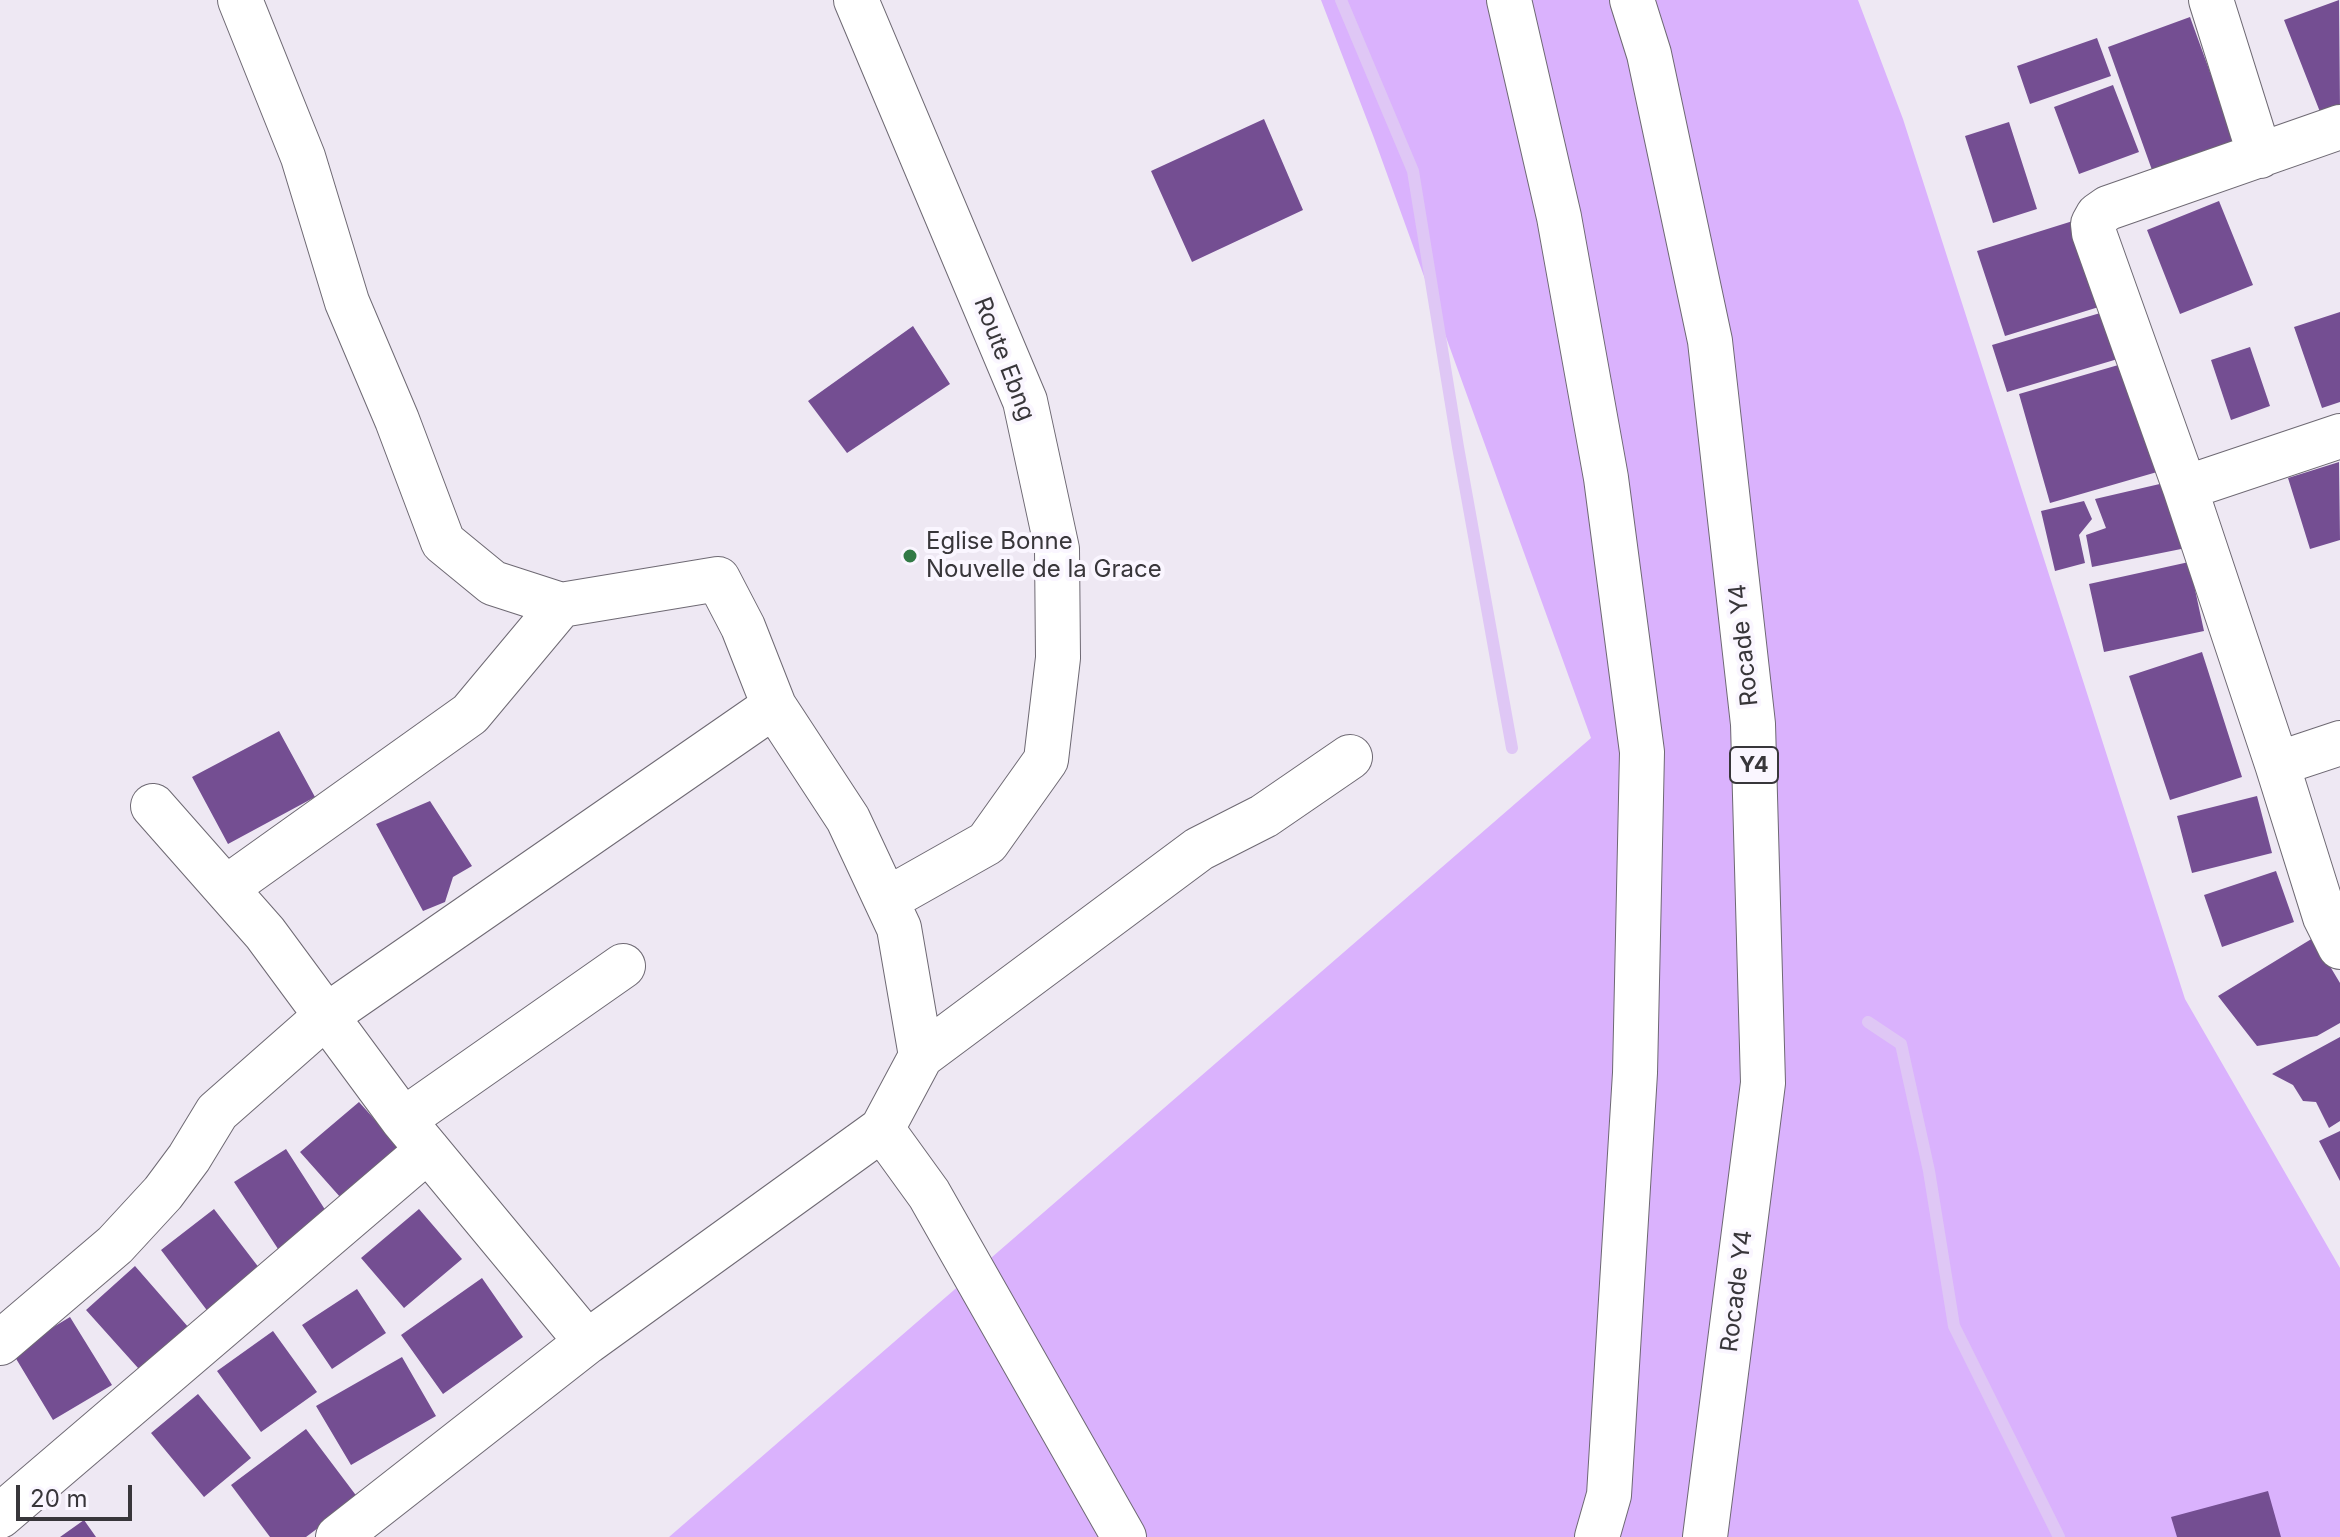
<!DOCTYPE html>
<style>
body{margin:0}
#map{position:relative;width:2340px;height:1537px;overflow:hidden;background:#eee8f3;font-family:Inter,sans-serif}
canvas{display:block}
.scale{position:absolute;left:16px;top:1485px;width:116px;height:36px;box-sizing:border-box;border:4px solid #38363a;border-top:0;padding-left:10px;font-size:24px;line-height:28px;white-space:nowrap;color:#38363a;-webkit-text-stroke:6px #faf6ff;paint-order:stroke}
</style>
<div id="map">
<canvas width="2340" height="1537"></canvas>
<div class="scale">20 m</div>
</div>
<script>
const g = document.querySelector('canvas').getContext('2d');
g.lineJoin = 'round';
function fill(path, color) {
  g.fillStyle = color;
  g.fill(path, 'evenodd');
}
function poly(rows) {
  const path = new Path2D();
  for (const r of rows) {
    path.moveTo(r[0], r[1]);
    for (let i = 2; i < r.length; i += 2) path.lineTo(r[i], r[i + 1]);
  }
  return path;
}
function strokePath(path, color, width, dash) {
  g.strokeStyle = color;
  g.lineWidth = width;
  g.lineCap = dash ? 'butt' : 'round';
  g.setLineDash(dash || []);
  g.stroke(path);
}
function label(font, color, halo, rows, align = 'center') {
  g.font = font + ' Inter,sans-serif';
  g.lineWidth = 8;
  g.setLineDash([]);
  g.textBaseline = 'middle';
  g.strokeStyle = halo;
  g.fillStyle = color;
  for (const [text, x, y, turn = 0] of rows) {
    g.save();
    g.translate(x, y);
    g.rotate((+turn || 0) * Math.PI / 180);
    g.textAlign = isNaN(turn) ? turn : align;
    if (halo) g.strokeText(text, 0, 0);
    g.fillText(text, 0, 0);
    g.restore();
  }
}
fill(poly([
 [1321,0,1858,0,1903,119,2185,999,2340,1268,2340,1537,669,1537,1591,738,1374,138]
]), '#dab2fd');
strokePath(poly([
 [1341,0,1413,171,1458,447,1512,748],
 [1868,1022,1901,1044,1929,1171,1954,1326,2059,1537]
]), '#dfc7f5', 12);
fill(poly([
 [2339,0,2340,110,2322,117,2284,20],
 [2190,17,2235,141,2152,170,2108,47],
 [2097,38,2111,76,2030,104,2017,66],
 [2113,85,2139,152,2079,174,2054,107],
 [1264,119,1303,210,1192,262,1151,171],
 [2009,122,2037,209,1993,223,1965,136],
 [2219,201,2253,285,2180,314,2147,230],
 [2076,220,2102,306,2005,336,1977,251],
 [2107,311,2121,358,2007,392,1992,345],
 [2340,312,2340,402,2322,408,2294,327],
 [913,326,950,384,847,453,808,401],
 [2250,347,2270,406,2231,420,2211,360],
 [2132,361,2164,470,2050,503,2019,394],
 [2339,462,2340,540,2310,549,2288,478],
 [2177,480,2191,547,2092,567,2086,535,2106,528,2095,499],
 [2084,501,2092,519,2079,535,2085,563,2055,571,2041,511],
 [2189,562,2204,631,2104,652,2089,584],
 [2202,652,2242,777,2170,800,2129,676],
 [279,731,315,797,228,844,192,777],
 [2257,796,2272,853,2192,873,2177,816],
 [430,801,472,866,453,877,445,902,423,911,376,824],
 [2276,871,2294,922,2222,947,2204,895],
 [2313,938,2340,983,2340,1023,2317,1036,2257,1046,2218,996],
 [2340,1037,2340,1121,2329,1128,2316,1102,2303,1101,2293,1085,2272,1074],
 [359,1102,408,1157,349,1207,300,1152],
 [2340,1131,2340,1181,2319,1141],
 [286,1149,333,1222,282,1255,234,1182],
 [214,1209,263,1273,209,1313,161,1250],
 [419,1209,462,1259,404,1308,361,1258],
 [135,1266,196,1336,147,1378,86,1310],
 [482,1278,523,1337,443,1394,401,1335],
 [357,1289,386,1333,332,1369,302,1325],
 [70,1317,112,1385,53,1420,12,1352],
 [273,1331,317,1392,261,1432,217,1371],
 [402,1357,436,1416,351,1465,316,1406],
 [198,1394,251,1458,204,1497,151,1433],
 [306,1429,358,1498,306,1537,270,1537,231,1485],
 [2268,1491,2281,1537,2177,1537,2171,1517],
 [84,1520,96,1537,60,1537]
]), '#744e92');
const minor = poly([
 [240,0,303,157,347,302,397,420,443,542,493,583,561,605,718,579,743,627,774,706,848,819,899,928,921,1056,882,1129,587,1342,338,1537],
 [856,0,1025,401,1057,549,1058,658,1046,760,987,843,886,900],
 [2211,0,2260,156],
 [2340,127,2108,208,2098,215,2093,224,2094,233,2185,488,2277,764,2325,917,2340,947],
 [2185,488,2340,436],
 [2277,764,2340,743],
 [153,806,265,933,403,1120,587,1342],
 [226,888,470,714,561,605],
 [921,1056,1199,849,1264,816,1350,757],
 [403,1120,623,966],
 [882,1129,929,1194,1124,1537],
 [0,1343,115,1245,163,1193,189,1158,217,1112,326,1016,774,706],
 [0,1516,428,1150]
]);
const highway = poly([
 [1509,0,1559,217,1606,478,1642,752,1635,1073,1609,1495,1597,1537],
 [1632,0,1649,54,1710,341,1753,724,1763,1083,1705,1537]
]);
strokePath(minor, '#6e6973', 46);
strokePath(highway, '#6e6973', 46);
strokePath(minor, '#fff', 44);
strokePath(highway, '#fff', 44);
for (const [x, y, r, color] of [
 [910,556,8,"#327a46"]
]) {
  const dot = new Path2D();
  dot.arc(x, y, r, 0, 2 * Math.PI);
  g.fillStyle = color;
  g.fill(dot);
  strokePath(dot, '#faf6ff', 3);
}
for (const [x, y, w] of [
 [1754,765,48]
]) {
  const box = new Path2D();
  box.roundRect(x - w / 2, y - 18, w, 36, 6);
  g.fillStyle = '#faf6ff';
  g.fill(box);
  strokePath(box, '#38363a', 2);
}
label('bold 22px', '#38363a', null, [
 ["Y4",1754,765]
]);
label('24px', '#38363a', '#faf6ff', [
 ["Route Ebng",1004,359,69],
 ["Rocade Y4",1744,645,-96],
 ["Rocade Y4",1737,1291,-83]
]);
label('24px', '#38363a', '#faf6ff', [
 ["Eglise Bonne",926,542],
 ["Nouvelle de la Grace",926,570]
], 'left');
</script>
